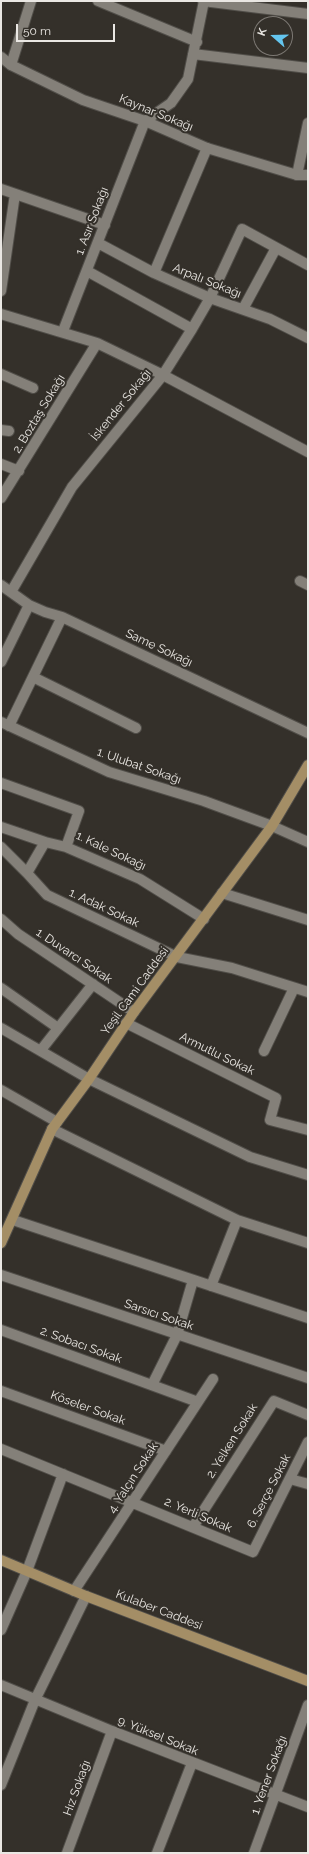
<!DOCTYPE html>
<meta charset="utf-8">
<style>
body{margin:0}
#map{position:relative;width:309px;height:1854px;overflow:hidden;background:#34302a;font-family:Raleway,sans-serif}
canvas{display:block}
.frame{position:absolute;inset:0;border:2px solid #eae7e3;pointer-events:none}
.north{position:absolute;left:253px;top:16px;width:40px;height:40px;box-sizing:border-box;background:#34302a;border:1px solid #7d7974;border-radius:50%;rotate:290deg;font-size:11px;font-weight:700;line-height:16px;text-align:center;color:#eae7e3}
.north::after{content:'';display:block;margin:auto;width:14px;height:18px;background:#64c5ee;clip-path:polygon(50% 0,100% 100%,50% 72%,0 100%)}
.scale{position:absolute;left:16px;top:24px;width:99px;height:18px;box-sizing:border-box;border:2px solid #eae7e3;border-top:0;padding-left:5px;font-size:12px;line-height:14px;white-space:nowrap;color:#eae7e3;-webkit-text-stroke:3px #34302a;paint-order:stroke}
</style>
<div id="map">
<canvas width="309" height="1854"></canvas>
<div class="frame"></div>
<div class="north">K</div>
<div class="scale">50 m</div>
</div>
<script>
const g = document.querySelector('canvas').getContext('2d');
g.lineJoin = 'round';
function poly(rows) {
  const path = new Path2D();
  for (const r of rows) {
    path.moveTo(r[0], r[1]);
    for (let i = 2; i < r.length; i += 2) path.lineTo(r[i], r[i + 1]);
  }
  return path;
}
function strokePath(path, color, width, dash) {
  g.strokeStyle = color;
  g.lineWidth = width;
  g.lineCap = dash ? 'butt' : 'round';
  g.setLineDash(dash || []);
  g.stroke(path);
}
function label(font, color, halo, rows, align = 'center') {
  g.font = font + ' Raleway,sans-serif';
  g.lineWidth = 4;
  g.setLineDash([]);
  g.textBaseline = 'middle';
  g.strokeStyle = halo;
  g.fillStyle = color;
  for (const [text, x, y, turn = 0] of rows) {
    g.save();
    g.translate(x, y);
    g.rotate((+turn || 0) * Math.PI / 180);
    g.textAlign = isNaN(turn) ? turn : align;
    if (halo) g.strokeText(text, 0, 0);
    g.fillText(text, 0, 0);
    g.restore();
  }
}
const minor = poly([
 [98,1,197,42],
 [203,1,308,14],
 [193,54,308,68],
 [11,65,31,1],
 [297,175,308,123],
 [1,189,105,225],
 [98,243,154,273,210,298,270,319,308,338],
 [87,271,192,329],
 [154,273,207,148],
 [1,291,15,194],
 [243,309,276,248],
 [1,314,97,343,163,375,308,452],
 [63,331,145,121,171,103,188,79,204,1],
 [1,374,33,388],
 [1,430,9,431],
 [1,464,19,471],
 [1,498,97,343],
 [300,581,308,585],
 [1,585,29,605,45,612,62,617,308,733],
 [11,592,72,487,163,375,192,329,210,298,242,229,308,265],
 [1,662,29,605],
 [33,677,136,728],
 [1,722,109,772,204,801,272,826,308,842],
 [9,726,62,617],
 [1,783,79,811,66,847,140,879,204,919],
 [1,827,45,842],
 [1,847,27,873,45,842,66,847],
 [27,873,47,895,177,957,232,968,308,992],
 [222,893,308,920],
 [1,919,18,934,134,1012],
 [1,988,58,1028],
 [126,1023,276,1098,270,1120,308,1130],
 [1,1028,89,1079,250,1157,308,1175],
 [41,1050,93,984],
 [264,1051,294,988],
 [1,1090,57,1122],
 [52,1129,237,1220,308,1243],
 [13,1220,308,1318],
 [1,1275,308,1378],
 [211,1286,237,1220],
 [1,1330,198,1402],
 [152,1385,177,1335,193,1280],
 [1,1391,166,1451],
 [1,1449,253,1552,308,1442],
 [290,1479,308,1484],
 [193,1527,274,1401,308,1415],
 [74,1591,213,1379],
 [1,1630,27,1571,63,1474],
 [1,1685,112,1731,308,1807],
 [1,1785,35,1700,86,1596],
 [67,1853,112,1731],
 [157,1853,192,1763],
 [254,1853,308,1705]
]);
const tertiary = poly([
 [1,57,11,65,83,100,145,121,207,148,297,175,308,175]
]);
const secondary = poly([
 [1,1243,52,1129,89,1079,134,1012,272,826,308,765],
 [1,1560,86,1596,308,1681]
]);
strokePath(minor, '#514e49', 12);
strokePath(tertiary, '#514e49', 12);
strokePath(secondary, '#514e49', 12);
strokePath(minor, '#848079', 10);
strokePath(tertiary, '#848079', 10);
strokePath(secondary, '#a48e66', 10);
label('12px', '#eae7e3', '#34302a', [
 ["Kaynar Sokağı",156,113,22],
 ["1. Asır Sokağı",92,221,-69],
 ["Arpalı Sokağı",207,281,22],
 ["İskender Sokağı",121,405,-51],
 ["2. Boztaş Sokağı",39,414,-59],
 ["Same Sokağı",159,648,25],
 ["1. Ulubat Sokağı",139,766,19],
 ["1. Kale Sokağı",111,851,25],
 ["1. Adak Sokak",104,908,25],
 ["1. Duvarcı Sokak",74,956,34],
 ["Yeşil Cami Caddesi",135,991,-54],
 ["Armutlu Sokak",217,1054,26],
 ["Sarsıcı Sokak",159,1315,19],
 ["2. Sobacı Sokak",81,1345,20],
 ["Köseler Sokak",88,1408,20],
 ["2. Yelken Sokak",232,1441,-58],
 ["4. Yalçın Sokak",133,1478,-57],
 ["6. Serçe Sokak",269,1491,-63],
 ["2. Yerli Sokak",198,1515,23],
 ["Kulaber Caddesi",159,1610,21],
 ["9. Yüksel Sokak",158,1736,22],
 ["1. Yener Sokağı",269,1775,-70],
 ["Hız Sokağı",77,1788,-70]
]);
</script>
